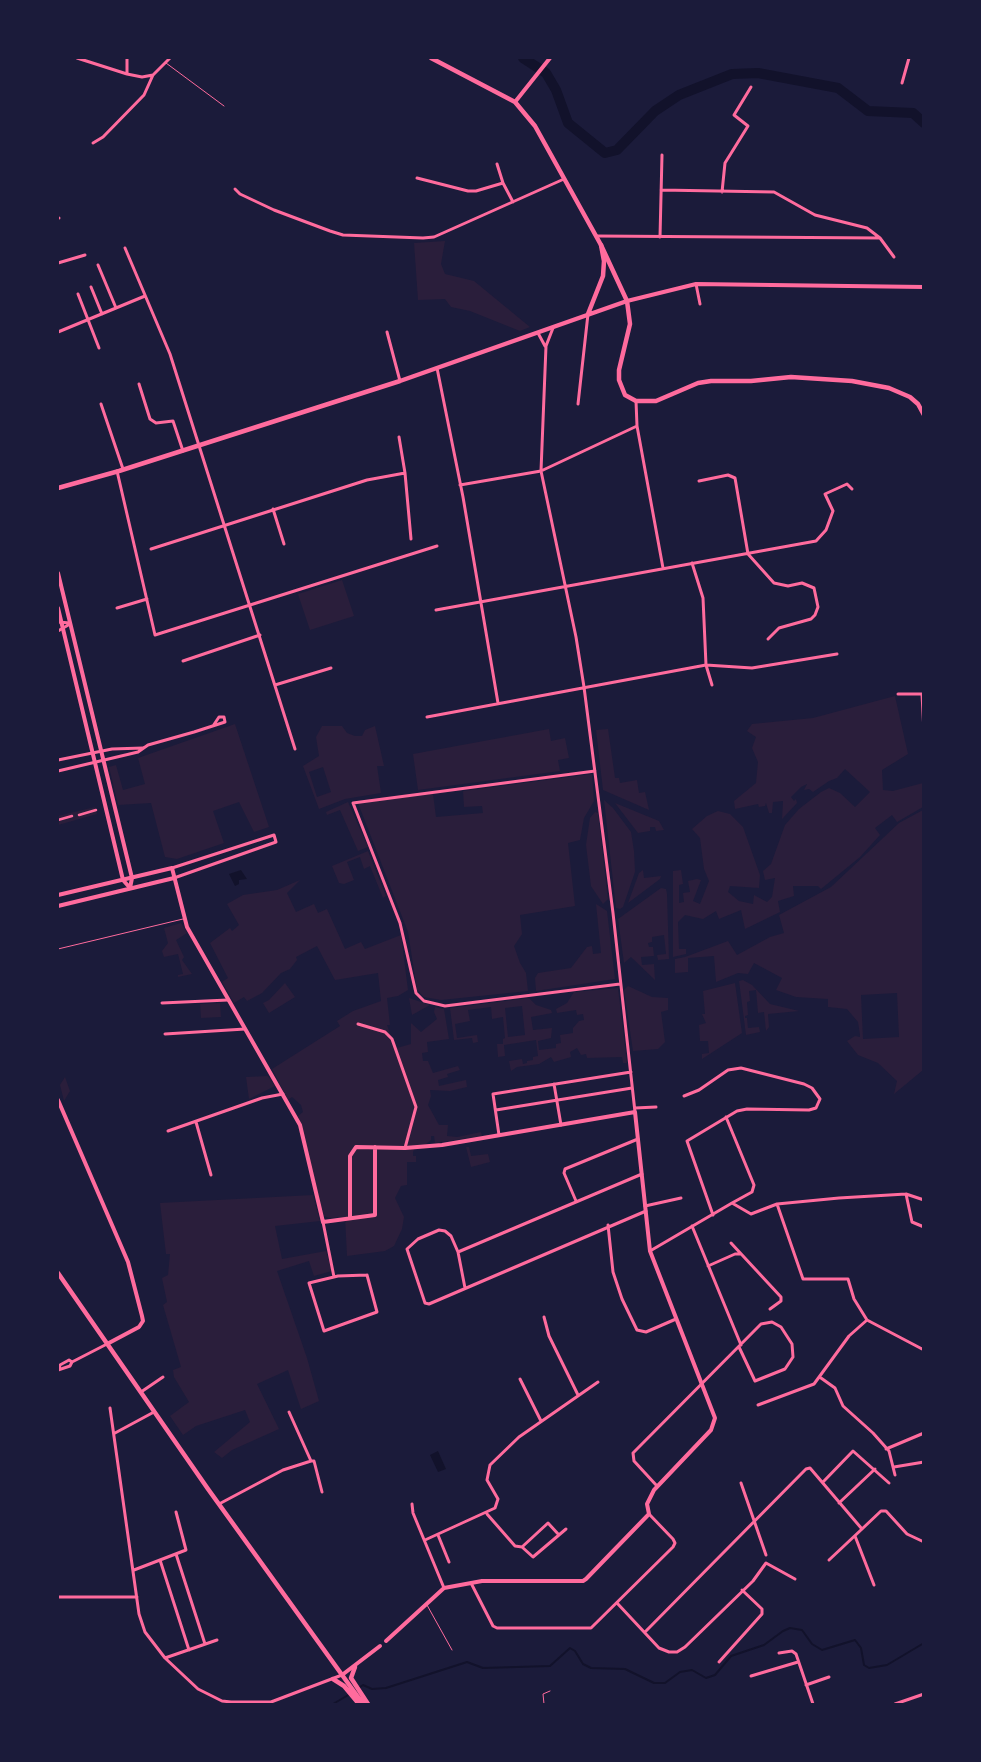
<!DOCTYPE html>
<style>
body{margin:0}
#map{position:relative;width:981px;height:1762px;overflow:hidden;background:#1b1b3a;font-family:"DM Sans",sans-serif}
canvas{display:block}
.frame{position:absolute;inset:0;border:59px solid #1b1b3a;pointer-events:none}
</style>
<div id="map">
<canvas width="981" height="1762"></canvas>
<div class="frame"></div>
</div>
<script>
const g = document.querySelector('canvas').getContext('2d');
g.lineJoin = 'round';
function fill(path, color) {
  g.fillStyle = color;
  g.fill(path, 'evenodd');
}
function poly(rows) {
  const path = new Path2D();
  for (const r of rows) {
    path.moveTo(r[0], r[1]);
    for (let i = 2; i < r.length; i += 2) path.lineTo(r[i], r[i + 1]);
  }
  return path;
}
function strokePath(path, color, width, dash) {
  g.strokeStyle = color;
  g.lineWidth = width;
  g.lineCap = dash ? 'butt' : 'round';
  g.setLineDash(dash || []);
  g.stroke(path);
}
fill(poly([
 [445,241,441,264,445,274,474,281,530,327,520,331,470,311,451,307,445,299,418,300,414,243],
 [342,580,354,616,310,630,298,594],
 [895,696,908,754,882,770,883,790,893,791,923,783,923,807,897,822,892,815,875,828,880,835,860,857,821,889,818,886,793,886,794,896,778,901,780,912,745,929,741,910,719,919,716,911,703,919,685,915,678,922,679,949,686,949,686,954,673,957,673,871,681,870,683,884,679,885,679,903,684,902,683,893,690,892,688,881,697,879,701,880,693,901,700,904,709,881,704,869,700,838,692,829,707,816,718,811,730,814,743,827,760,875,759,888,730,886,728,892,739,901,753,904,754,895,767,902,772,897,775,878,765,880,763,871,771,864,785,825,799,809,821,792,829,788,840,793,855,807,870,792,845,769,837,778,829,781,813,792,809,789,804,790,807,784,801,787,791,797,794,801,796,799,797,803,782,819,783,801,773,802,772,813,769,813,766,803,765,806,759,807,758,804,735,809,734,801,756,783,758,762,752,748,756,737,747,731,752,724,813,718],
 [235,724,269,827,254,832,239,802,213,811,224,843,177,859,165,857,151,803,118,805,109,767,116,765,123,790,145,784,138,758],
 [322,726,342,726,347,733,355,736,362,736,365,730,375,726,384,766,377,766,381,793,345,799,319,809,303,766,319,756,316,737],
 [323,767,331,792,317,797,309,772],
 [549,729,551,741,565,738,569,758,558,760,560,771,418,790,413,754],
 [608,729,615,778,619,778,620,783,637,780,639,793,645,792,649,810,603,790,596,730],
 [592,774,594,801,584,818,580,840,568,843,575,906,520,915,522,934,514,946,520,963,526,973,528,991,441,1000,424,997,417,990,408,932,358,803,433,794,436,817,483,813,482,806,464,807,463,791],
 [604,800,613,808,631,832,634,851,635,872,623,907,620,909,616,908],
 [348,802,368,847,358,851,340,810,327,815,326,812],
 [615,803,659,821,664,830,656,831,655,827,650,827,650,831,638,833],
 [95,807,97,814,58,825,58,816],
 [923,810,923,1070,894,1094,897,1081,878,1063,858,1055,847,1041,855,1036,860,1037,860,1035,858,1022,847,1009,828,1007,828,999,796,997,776,990,782,978,754,963,748,974,738,973,716,982,714,956,688,958,688,972,675,973,675,959,685,957,728,941,737,955,770,937,784,933,779,915,831,887,899,823],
 [897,993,899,1037,863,1039,861,995],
 [595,812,598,813,608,899,603,904,591,886,586,845,590,818],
 [368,851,386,896,383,898,370,866,364,869,360,857,347,862,354,880,344,884,339,883,332,866],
 [643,870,644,878,661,876,660,879,628,903,639,873],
 [300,880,287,893,296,912,314,904,318,913,327,909,345,949,361,942,365,949,401,935,408,990,398,996,387,998,390,1025,387,1025,390,1034,397,1048,411,1044,411,1023,421,1032,437,1019,434,1012,435,1007,444,1009,449,1039,427,1042,428,1052,422,1053,423,1061,428,1061,433,1073,458,1066,460,1070,447,1074,448,1077,438,1080,439,1086,466,1080,467,1087,450,1091,430,1090,431,1096,428,1105,439,1125,448,1125,447,1136,457,1137,481,1132,482,1136,435,1143,434,1136,431,1136,431,1140,425,1145,416,1145,413,1152,413,1156,416,1156,416,1162,407,1162,407,1185,401,1186,395,1198,404,1217,402,1229,394,1246,385,1251,347,1256,345,1217,329,1218,324,1216,298,1116,303,1112,301,1105,292,1097,288,1100,272,1069,340,1026,337,1021,353,1011,381,1001,378,973,335,980,317,946,296,957,297,960,290,969,281,973,262,993,247,1001,244,997,234,1003,222,982,228,978,210,943,230,928,232,931,239,925,227,904,243,895,277,890],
 [661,888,666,889,667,894,669,959,658,960,657,955,666,954,664,935,652,937,652,942,648,943,649,947,653,947,654,956,641,957,642,965,654,964,655,980,631,957,624,963,618,919],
 [596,904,607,911,615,979,536,991,535,978,538,973,571,968,587,947,592,946,593,954,601,953],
 [181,923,187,933,176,940,184,957,182,960,192,974,178,977,178,975,183,974,178,954,164,957,162,951,168,943,164,928],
 [743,980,752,985,770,1004,799,1011,768,1014,769,1027,766,1031,764,1012,758,1013,756,990,749,991,750,1001,747,1002,748,1015,745,1016,745,1018,747,1018,748,1028,759,1027,760,1032,746,1035,739,981],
 [285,983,295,997,269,1013,263,1003,269,1000],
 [735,983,742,1033,702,1059,702,1054,709,1053,708,1041,700,1041,699,1025,706,1023,702,1014,705,1014,703,991],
 [628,986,652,997,668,998,668,1010,661,1012,665,1042,658,1049,633,1051,624,990],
 [618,988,627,1063,623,1063,622,1057,587,1058,586,1054,581,1055,577,1048,570,1052,571,1057,554,1062,551,1057,539,1064,517,1067,511,1071,509,1061,522,1059,523,1064,527,1063,527,1061,533,1060,533,1057,538,1056,536,1040,504,1045,505,1056,498,1057,497,1044,503,1044,503,1039,505,1038,503,1017,492,1019,491,1007,468,1010,470,1021,455,1024,457,1038,477,1035,478,1042,473,1043,472,1038,454,1040,450,1008,529,998,536,1005,551,1010,552,1013,531,1017,533,1030,552,1028,551,1038,538,1041,539,1050,556,1048,556,1044,561,1043,560,1035,573,1033,573,1028,579,1021,584,1020,583,1014,577,1015,576,1010,557,1013,556,1009,567,1003,574,992],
 [522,1006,525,1035,508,1037,505,1008],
 [409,998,430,1005,412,1015],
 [220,1003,221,1017,201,1018,200,1004],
 [268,1076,275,1086,249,1099,246,1077],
 [65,1077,70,1091,64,1101,60,1085],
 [466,1147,469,1147,471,1156,488,1154,490,1162,471,1167],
 [313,1195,320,1221,275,1226,282,1259,326,1251,332,1271,314,1276,309,1261,277,1271,307,1358,319,1401,301,1409,288,1370,257,1384,279,1429,232,1450,222,1458,214,1452,250,1422,245,1410,196,1426,183,1435,170,1416,189,1402,174,1377,173,1370,181,1367,163,1305,167,1302,162,1278,168,1275,170,1254,166,1254,160,1203]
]), '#2a1e3b');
fill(poly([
 [241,870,247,879,239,880,239,884,235,886,229,874],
 [438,1451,446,1469,438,1472,430,1455]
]), '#12122b');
strokePath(poly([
 [354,1691,363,1685,372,1689,386,1688,467,1662,483,1668,550,1666,570,1648,575,1651,583,1664,591,1668,625,1669,654,1683,665,1683,680,1672,692,1670,706,1678,715,1675,731,1656,764,1645,783,1631,790,1628,802,1630,812,1644,822,1650,855,1640,861,1648,864,1665,869,1668,887,1665,924,1643],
 [333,1704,350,1694]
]), '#12122b', 2);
strokePath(poly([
 [523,58,546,73,556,90,568,123,605,153,617,150,655,111,679,95,732,74,758,73,838,88,868,111,913,113,924,123]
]), '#12122b', 10);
strokePath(poly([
 [166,63,224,106],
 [58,949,183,919],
 [427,1605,452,1650],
 [544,1704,543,1694,550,1691]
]), '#ff6b9d', 1);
strokePath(poly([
 [79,815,96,810],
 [58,820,72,816]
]), '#ff6b9d', 2.5);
strokePath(poly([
 [77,58,127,74,142,77,153,75],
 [127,74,127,58],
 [902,83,909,58],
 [93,143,103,137,144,95,153,75,170,58],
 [497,164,503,183,513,202],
 [417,178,468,191,476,191,503,183],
 [235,189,240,194,274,210,330,231,343,235,423,238,434,237,564,179],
 [661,190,774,192,815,215,867,228,880,238,894,257],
 [722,192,725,163,748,126,734,115,751,87],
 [58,218,59,218],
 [596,236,880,238],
 [660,237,662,155],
 [125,248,170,354,295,749],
 [58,263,85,255],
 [98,265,116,308],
 [696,284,700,304],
 [91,287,102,314],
 [78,294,99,348],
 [553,328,546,346,541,471,576,637,584,687,613,913,635,1112],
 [58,332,145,296],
 [387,332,400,381],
 [538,333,545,346],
 [437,368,463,497,498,703],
 [139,384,150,419,156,423,173,421,183,451],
 [636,401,637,426,663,568],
 [101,404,123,469],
 [578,404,588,314],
 [399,437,405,473,411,539],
 [117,471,155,635,437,546],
 [699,481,728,475,735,478,748,554,774,583,788,586,802,583,814,588,818,607,815,615,811,619,779,628,768,639],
 [460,485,541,471,637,426],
 [273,509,284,544],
 [151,549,367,480,405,473],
 [692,563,703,598,706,665,712,685],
 [117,608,147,599],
 [436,610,816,541,826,530,833,511,825,494,847,484,852,489],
 [58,622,70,623],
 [58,631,70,624],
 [183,661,260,635],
 [275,685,331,668],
 [898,694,923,694],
 [922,694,924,732],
 [427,717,706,665,752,668,837,654],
 [58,760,112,749,143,748],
 [58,771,138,752,148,745,194,732,225,722,224,717,219,717,213,726],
 [595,771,353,803,400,923,416,993,424,1001,445,1006,620,984],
 [172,868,274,835,276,842,174,878],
 [162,1003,228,1000],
 [358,1024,385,1032,392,1039,416,1107,405,1148],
 [165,1034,245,1029],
 [554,1084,561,1125],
 [684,1096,699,1090,728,1070,741,1068,804,1084,812,1088,820,1099,816,1108,809,1110,747,1109,737,1111,687,1141,713,1215],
 [635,1108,656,1107],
 [496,1110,632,1088],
 [726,1117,754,1185,752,1192,732,1203],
 [196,1122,211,1175],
 [168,1131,262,1098,283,1094],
 [499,1135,493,1094,631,1072],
 [906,1194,912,1222,924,1227],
 [576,1201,564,1173,565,1169,638,1139],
 [777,1204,803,1279,848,1279,854,1299,867,1320,924,1350],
 [645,1206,681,1198],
 [323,1222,334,1277],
 [608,1225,613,1272,622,1299,637,1330,646,1332,676,1319],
 [692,1226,741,1345],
 [731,1243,781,1297,781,1301,770,1309],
 [650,1251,732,1203,751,1214,777,1204,839,1198,906,1194,924,1200],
 [458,1252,642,1174],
 [708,1266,735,1254,740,1254],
 [367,1275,377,1312,324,1331,309,1283,338,1276,367,1275],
 [465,1288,458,1252,451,1236,445,1231,439,1230,418,1239,407,1249,425,1303,429,1304,646,1211],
 [544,1317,549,1336,578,1395],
 [59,1369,60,1365,69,1360,72,1362],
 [58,1370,70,1366,72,1362,107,1344],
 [821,1378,835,1388,843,1406,873,1433,889,1451,895,1475],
 [520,1379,541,1421],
 [141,1392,163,1377],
 [758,1405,814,1384,849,1336,867,1320],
 [110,1408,139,1614,145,1632,165,1658,198,1689,222,1701,231,1702,271,1702,342,1675],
 [289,1412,311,1461],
 [115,1433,154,1412],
 [886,1449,924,1433],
 [894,1467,924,1462],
 [823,1482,853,1451,889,1483],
 [741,1483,766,1555],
 [657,1486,634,1461,633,1453,761,1324,772,1322,781,1327,792,1344,793,1357,785,1369,755,1381,739,1347],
 [839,1503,875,1469],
 [219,1504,283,1470,311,1461,314,1461,322,1492],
 [412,1504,413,1513,444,1588],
 [487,1514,515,1546,522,1547,548,1523,559,1535],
 [438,1535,449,1562],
 [855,1536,874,1585],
 [425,1540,495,1508,498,1499,487,1480,490,1465,519,1437,598,1382],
 [522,1547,533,1557,566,1529],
 [176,1554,205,1644],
 [160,1560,189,1650],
 [829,1560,862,1529],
 [134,1570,186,1550,176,1512],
 [471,1583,493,1626,497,1628,591,1628,673,1547,675,1543,673,1539,649,1514],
 [58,1597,137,1597],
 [617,1603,659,1648,669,1652,677,1652,685,1647,753,1581,766,1563,795,1579],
 [645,1632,806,1469,810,1468,862,1529,881,1511,886,1511,907,1534,924,1542],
 [779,1653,792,1651,796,1654,813,1704],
 [165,1658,217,1640],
 [719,1662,762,1614,762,1609,742,1590],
 [751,1676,798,1662],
 [806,1685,829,1677],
 [895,1704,924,1694]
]), '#ff6b9d', 3);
strokePath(poly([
 [515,102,550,58],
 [627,301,696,284,924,287],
 [58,573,132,878,130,888],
 [58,608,123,880,130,888],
 [58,895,172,868,187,927,300,1125,323,1222,375,1215,375,1147],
 [58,906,174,878],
 [58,1100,128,1262,142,1316,143,1321,139,1327,107,1344],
 [350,1218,350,1156,356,1147,405,1148,442,1145,635,1112,650,1251,715,1418,711,1430,654,1490,647,1504,649,1514,586,1579,583,1581,482,1581,444,1588,386,1641],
 [342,1675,380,1646]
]), '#ff6b9d', 4);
strokePath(poly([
 [431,58,515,102,535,126,601,245,627,301],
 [58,1273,208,1489,363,1704],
 [355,1667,351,1678,368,1704],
 [333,1679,344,1686,359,1704]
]), '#ff6b9d', 4.5);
strokePath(poly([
 [588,314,603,276,604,261,601,245],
 [58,488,119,471,400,381,627,301,630,324,619,370,619,380,625,395,636,401,656,401,698,383,711,381,751,381,791,377,852,381,889,388,910,397,918,404,924,415]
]), '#ff6b9d', 4.5);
</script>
